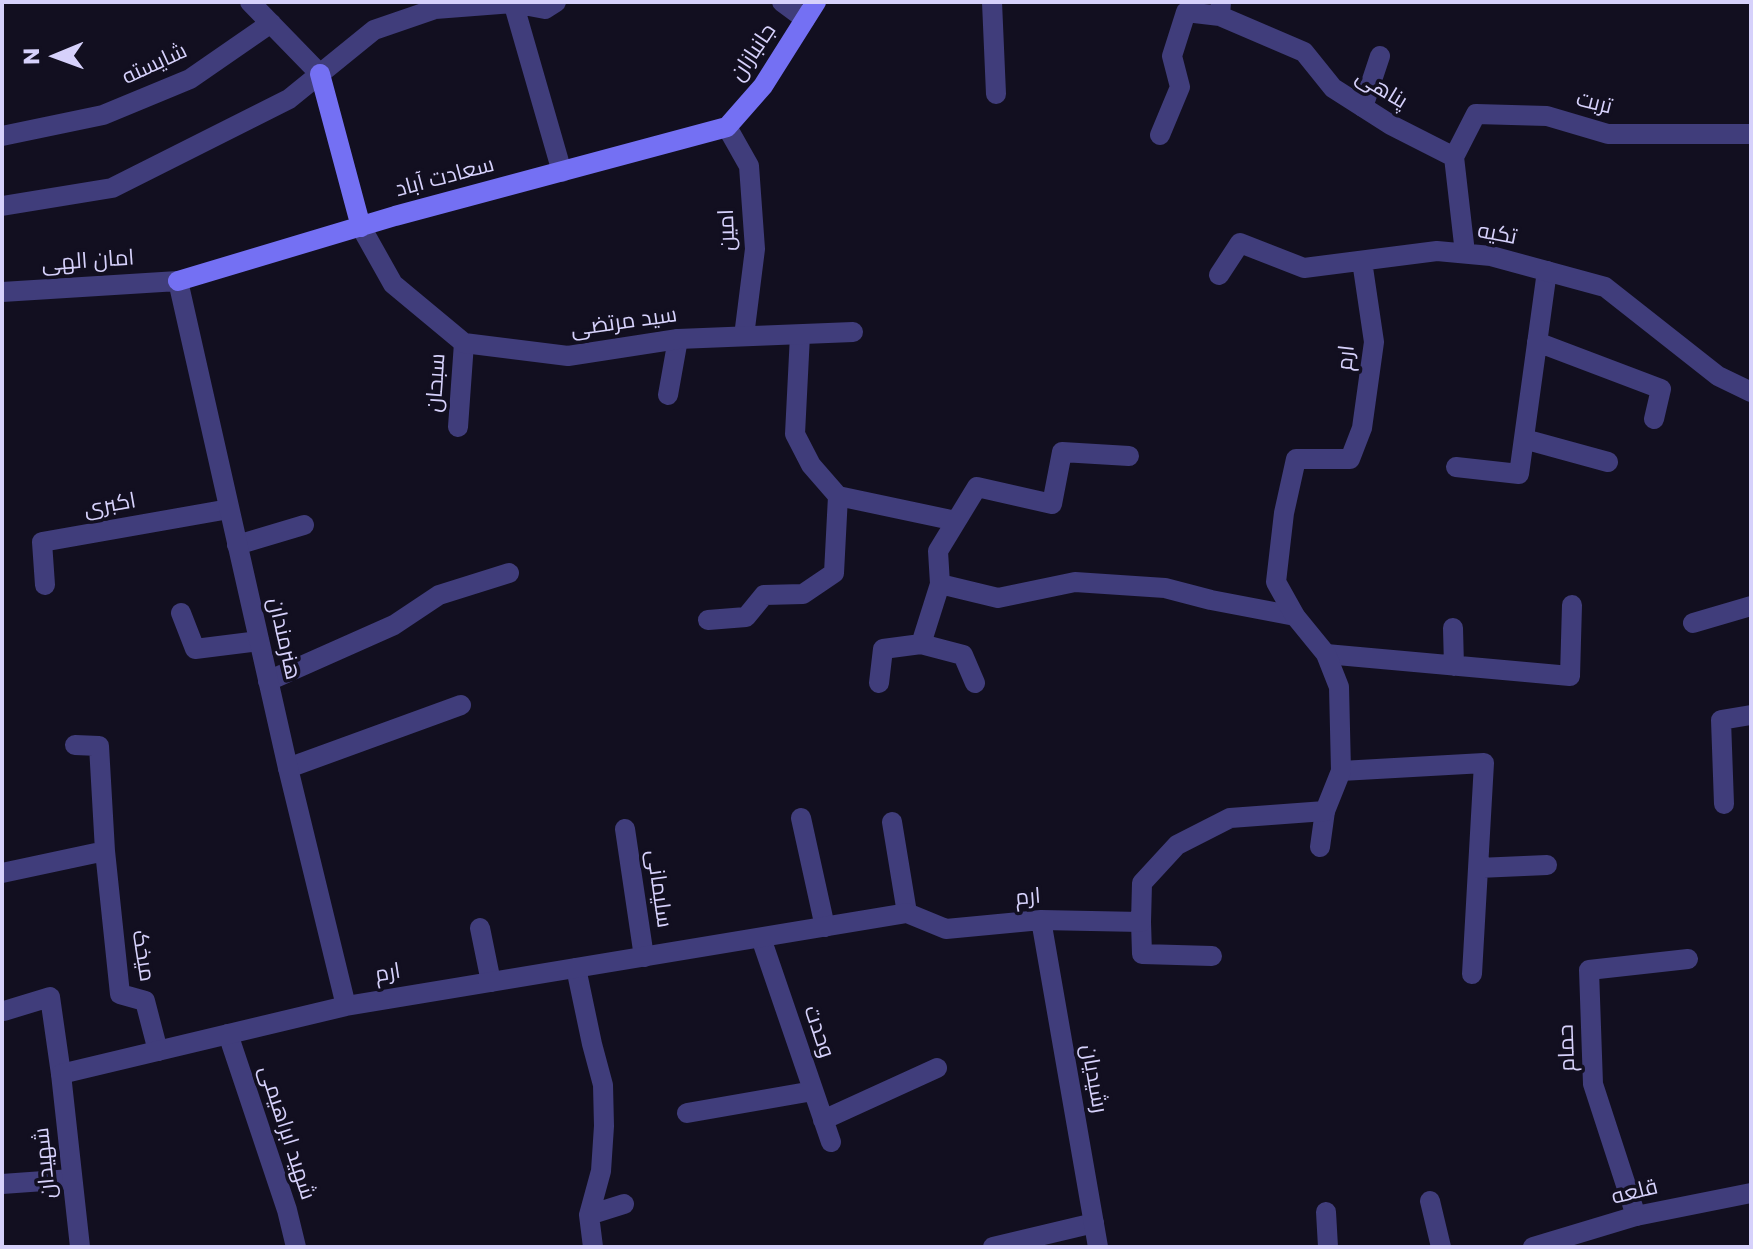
<!DOCTYPE html>
<meta charset="utf-8">
<style>
body{margin:0}
#map{position:relative;width:1753px;height:1249px;overflow:hidden;background:#120f20;font-family:Poppins,sans-serif}
canvas{display:block}
.frame{position:absolute;inset:0;border:4px solid #d6d1fb;pointer-events:none}
.north{position:absolute;left:16px;top:16px;width:80px;height:80px;-webkit-text-stroke:6px #120f20;paint-order:stroke;rotate:269deg;font-size:22px;font-weight:700;line-height:32px;text-align:center;color:#d6d1fb}
.north::after{content:'';display:block;margin:auto;width:28px;height:36px;background:#d6d1fb;clip-path:polygon(50% 0,100% 100%,50% 72%,0 100%)}
</style>
<div id="map">
<canvas width="1753" height="1249"></canvas>
<div class="frame"></div>
<div class="north">N</div>
</div>
<script>
const g = document.querySelector('canvas').getContext('2d');
g.lineJoin = 'round';
function poly(rows) {
  const path = new Path2D();
  for (const r of rows) {
    path.moveTo(r[0], r[1]);
    for (let i = 2; i < r.length; i += 2) path.lineTo(r[i], r[i + 1]);
  }
  return path;
}
function strokePath(path, color, width, dash) {
  g.strokeStyle = color;
  g.lineWidth = width;
  g.lineCap = dash ? 'butt' : 'round';
  g.setLineDash(dash || []);
  g.stroke(path);
}
function label(font, color, halo, rows, align = 'center') {
  g.font = font + ' Poppins,Cairo,sans-serif';
  g.lineWidth = 7;
  g.setLineDash([]);
  g.textBaseline = 'middle';
  g.strokeStyle = halo;
  g.fillStyle = color;
  for (const [text, x, y, turn = 0] of rows) {
    g.save();
    g.translate(x, y);
    g.rotate((+turn || 0) * Math.PI / 180);
    g.textAlign = isNaN(turn) ? turn : align;
    if (halo) g.strokeText(text, 0, 0);
    g.fillText(text, 0, 0);
    g.restore();
  }
}
strokePath(poly([
 [782,2,805,19],
 [992,2,996,94],
 [1363,107,1380,56],
 [727,127,749,166,755,249,744,336],
 [1537,342,1661,389,1654,419],
 [668,395,678,339],
 [458,427,464,343],
 [1524,439,1608,462],
 [1456,467,1519,474,1547,271],
 [838,496,956,521],
 [237,545,304,525],
 [940,584,998,598,1075,582,1165,588,1211,600,1295,616],
 [45,585,42,542,229,509],
 [181,613,195,649,259,641],
 [708,620,746,617,764,595,803,594,834,573,838,496,811,465,795,434,800,335],
 [1693,623,1751,606],
 [1453,628,1454,666],
 [921,644,940,584,938,551,977,487,1052,504,1062,452,1129,456],
 [1326,654,1570,676,1572,605],
 [268,681,394,625,439,595,509,573],
 [879,683,883,649,921,644,963,655,975,683],
 [75,745,99,746,105,851,120,994,145,1001,158,1051],
 [288,768,461,705],
 [1341,771,1484,763,1472,974],
 [1724,804,1721,720,1751,715],
 [801,818,825,927],
 [892,822,907,913],
 [625,829,644,957],
 [1320,847,1325,811],
 [1478,868,1547,865],
 [2,873,105,851],
 [1141,922,1142,954,1212,956],
 [480,928,491,982],
 [761,938,831,1142],
 [576,968,592,1044,603,1085,604,1126,601,1171,589,1215,593,1247],
 [4,1011,50,997,61,1074],
 [228,1034,287,1210,296,1247],
 [687,1113,813,1091],
 [823,1120,937,1068],
 [2,1184,72,1179],
 [1430,1201,1441,1247],
 [1326,1212,1328,1247],
 [589,1215,624,1204],
 [1636,1216,1593,1084,1589,970,1688,959],
 [993,1247,1094,1223]
]), '#403d7b', 20);
strokePath(poly([
 [250,2,320,74],
 [513,2,562,172],
 [1221,2,1220,16,1304,52,1333,88,1391,125,1454,157,1465,253],
 [1160,135,1180,87,1172,56,1186,12,1220,16],
 [2,136,103,115,190,79,271,23],
 [1454,157,1476,114,1547,116,1608,134,1751,134],
 [2,206,112,188,289,99,374,30,435,9,513,3,545,9,556,2],
 [361,227,393,284,464,343,568,356,678,339,853,332],
 [1219,275,1240,243,1304,268,1437,251,1491,256,1605,287,1718,376,1751,392],
 [2,292,178,281,288,768,346,1006],
 [1041,920,1098,1247],
 [80,1247,61,1074,346,1006,907,913,946,929,1041,920,1141,922,1142,883,1177,845,1230,818,1325,811,1341,771,1339,687,1326,654,1295,616,1276,582,1284,513,1296,459,1350,459,1362,428,1374,342,1362,261],
 [1533,1247,1636,1216,1751,1193]
]), '#403d7b', 20);
strokePath(poly([
 [320,74,361,227],
 [178,281,395,216,727,127,763,86,816,2]
]), '#7470f3', 20);
label('22px', '#d6d1fb', '#120f20', [
 ["جانبازان",754,53,-56],
 ["شایسته",155,65,-25],
 ["پناهی",1381,90,31],
 ["تربت",1594,104,14],
 ["سعادت آباد",445,178,-15],
 ["امین",728,230,-92],
 ["تکیه",1497,235,11],
 ["امان الهی",88,262,-4],
 ["سید مرتضی",624,323,-8],
 ["ارم",1347,358,-84],
 ["سبحان",437,383,-86],
 ["اکبری",110,506,-10],
 ["هنرمندان",283,639,77],
 ["سلیمانی",658,889,82],
 ["ارم",1028,898,-4],
 ["میخک",142,956,81],
 ["ارم",388,974,-9],
 ["وحدت",818,1032,71],
 ["حمام",1568,1048,-92],
 ["رشیدیان",1093,1079,80],
 ["شهید ابراهیمی",286,1133,72],
 ["شهیدان",46,1163,-96],
 ["قلعه",1635,1193,-14]
]);
</script>
